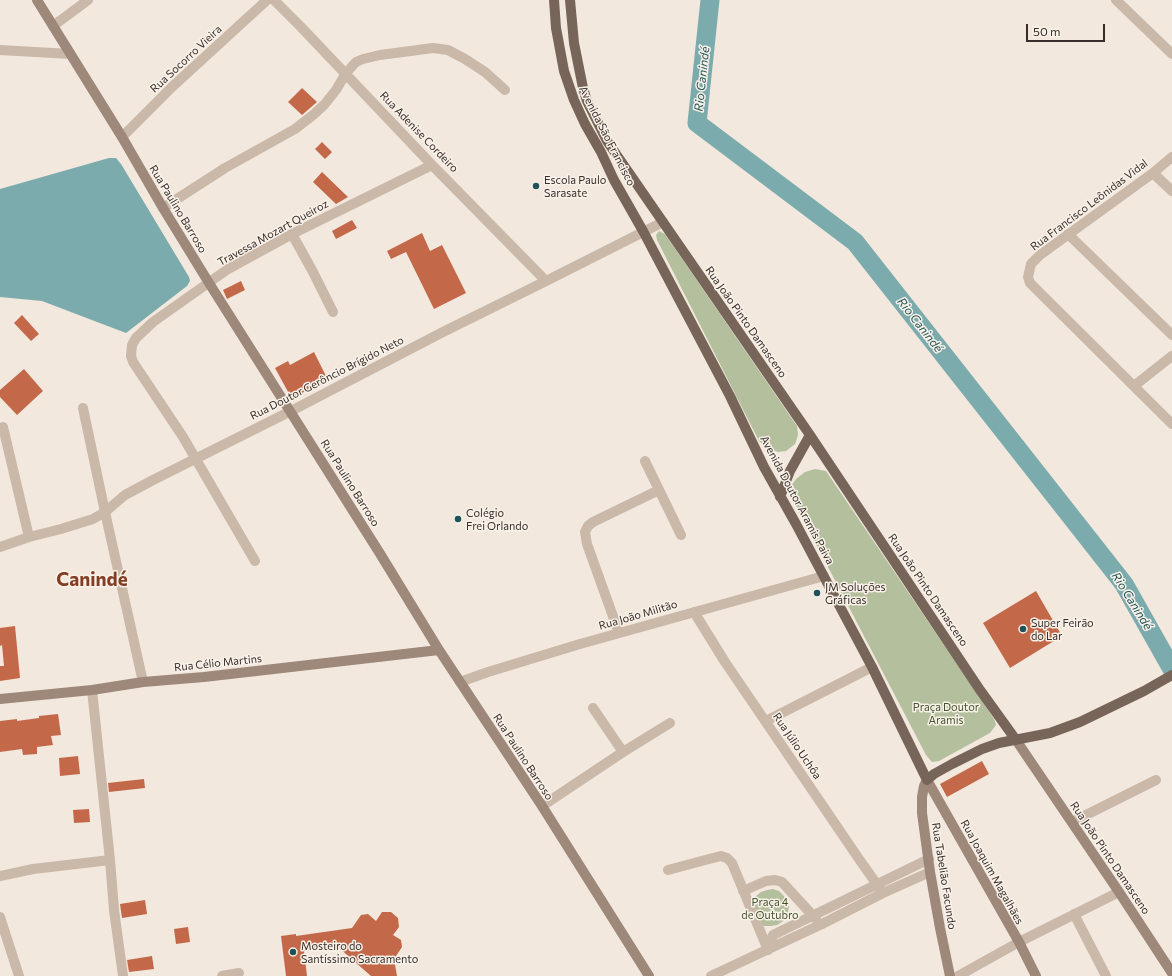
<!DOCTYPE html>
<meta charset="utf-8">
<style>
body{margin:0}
#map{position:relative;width:1172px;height:976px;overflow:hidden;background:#f2e8dd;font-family:Commissioner,sans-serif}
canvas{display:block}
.scale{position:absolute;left:1026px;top:24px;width:79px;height:18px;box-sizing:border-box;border:2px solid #372d29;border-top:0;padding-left:5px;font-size:12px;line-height:14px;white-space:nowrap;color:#372d29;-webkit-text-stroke:3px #f9f2e9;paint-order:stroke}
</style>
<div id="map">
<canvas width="1172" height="976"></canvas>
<div class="scale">50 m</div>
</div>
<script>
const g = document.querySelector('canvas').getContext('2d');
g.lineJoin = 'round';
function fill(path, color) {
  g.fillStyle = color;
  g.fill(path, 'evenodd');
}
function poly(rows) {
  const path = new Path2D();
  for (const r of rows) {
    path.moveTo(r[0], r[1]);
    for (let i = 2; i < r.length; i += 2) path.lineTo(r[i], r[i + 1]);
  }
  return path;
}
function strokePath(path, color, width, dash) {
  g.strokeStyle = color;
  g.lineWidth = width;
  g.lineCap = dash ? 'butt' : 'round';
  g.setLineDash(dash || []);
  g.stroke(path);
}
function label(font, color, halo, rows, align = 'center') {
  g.font = font + ' Commissioner,sans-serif';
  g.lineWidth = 3;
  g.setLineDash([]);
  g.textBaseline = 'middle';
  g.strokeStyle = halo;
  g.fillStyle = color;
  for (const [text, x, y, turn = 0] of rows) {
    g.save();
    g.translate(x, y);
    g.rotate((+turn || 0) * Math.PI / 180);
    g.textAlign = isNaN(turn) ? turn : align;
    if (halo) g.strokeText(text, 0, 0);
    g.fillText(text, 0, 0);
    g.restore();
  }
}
fill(poly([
 [659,231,665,234,797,426,798,435,795,444,786,451,778,452,768,448,759,441,657,240,656,235],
 [815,469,826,471,994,719,996,725,990,733,939,761,932,762,926,755,791,496,791,486,796,479,805,472],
 [773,889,779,891,783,895,787,900,789,906,788,912,786,918,782,922,777,925,771,926,764,926,759,923,753,901,756,896,761,892,767,890]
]), '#b4c09d');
fill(poly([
 [109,158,116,158,121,164,189,277,190,281,187,286,126,333,42,301,0,297,0,189]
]), '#7cabae');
strokePath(poly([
 [710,0,697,123,855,242,1124,584,1172,669]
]), '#7cabae', 19);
fill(poly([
 [302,88,317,102,302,115,288,102],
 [322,142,332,152,325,159,315,149],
 [322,172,348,197,336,204,313,182],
 [352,220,357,228,336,239,332,231],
 [422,233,430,251,442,245,466,293,434,309,406,252,391,259,387,251],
 [241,281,245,290,227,299,223,290],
 [22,315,39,334,31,341,14,323],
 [314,352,328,380,310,391,309,389,292,399,275,368,288,361,290,365],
 [24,369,43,391,17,415,0,397,0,390],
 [1036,591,1062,636,1010,668,983,623],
 [15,626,20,678,0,681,0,666,4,666,2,645,0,646,0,628],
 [58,714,61,735,51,736,53,745,37,747,37,754,23,755,22,749,0,752,0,721,17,719,17,721,39,718,39,716],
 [78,756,80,774,60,776,59,758],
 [982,761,989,774,947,797,940,784],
 [144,779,145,788,109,792,108,783],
 [89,809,90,822,74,823,73,810],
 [145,900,147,914,122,918,120,904],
 [382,912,391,912,398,918,399,927,393,935,401,940,402,947,394,959,397,976,371,976,338,947,304,951,307,976,286,976,281,936,296,934,296,936,352,928,361,915,368,914,376,921],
 [188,927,190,942,176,944,174,929],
 [152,956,154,969,129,972,127,960]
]), '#c36949');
strokePath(poly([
 [274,0,301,27,432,165,546,281],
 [1116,0,1172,54],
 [53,26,88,0],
 [0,50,70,54],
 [122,137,172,87,267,0],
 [1172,157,1153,173,1040,255,1031,264,1028,277,1030,283,1172,424],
 [1153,173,1172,191],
 [163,208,225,168,295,129,313,115,324,105,336,90,346,73,356,62,363,59,380,55,433,48,448,50,465,59,485,72,505,90],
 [292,234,313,272,333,312],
 [1068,234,1172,335],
 [1134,386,1172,356],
 [83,408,105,512,143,682],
 [3,427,29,537],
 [645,461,681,535],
 [0,547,29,537,61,529,93,519,105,512,125,495,153,480,291,411,441,333,546,281,663,222],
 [255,561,183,437,133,362,131,356,132,345,136,338,153,322,228,269,292,234,432,165],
 [694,612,725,662,859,859,883,893],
 [619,633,587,544,585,532,588,526,593,522,659,490],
 [460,682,488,672,580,644,824,576],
 [92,690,110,860,114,910,123,976],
 [593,708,623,752],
 [766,721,872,667],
 [542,806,623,752,670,723],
 [1072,822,1156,780],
 [668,870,709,859,721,856,727,858,732,863,768,950],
 [0,876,33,869,110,860],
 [743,891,766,881,775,880,782,882,816,919],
 [1074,914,1106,976],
 [0,917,19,976],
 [768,950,773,935,929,859],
 [222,976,239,973],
 [711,976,822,924,883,893,930,872],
 [958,976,1019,942,1119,892]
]), '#cab8a9', 10);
strokePath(poly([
 [37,0,122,137,163,208,209,283,379,552,439,650,542,806,649,976],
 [0,699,92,690,143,682,204,677,439,650],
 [1016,740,1119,892,1172,973],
 [927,780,1019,942,1036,976],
 [927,780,924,786,922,797,922,813,930,872,940,928,950,976]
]), '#9d887a', 10);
strokePath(poly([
 [554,0,556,28,564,71,574,100,585,124,601,152,614,180,643,231,730,396,764,467,796,524,872,667,927,780,934,774,952,764,982,749,999,743,1050,733,1080,722,1144,691,1172,675],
 [570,0,574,43,583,88,587,101,607,141,810,435,980,690,1016,740],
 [780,497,790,471,810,435]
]), '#78655a', 10);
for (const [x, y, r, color] of [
 [536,186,4,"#1f5357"],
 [458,519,4,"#1f5357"],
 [817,593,4,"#1f5357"],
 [1023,629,4,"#1f5357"],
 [293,952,4,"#1f5357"]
]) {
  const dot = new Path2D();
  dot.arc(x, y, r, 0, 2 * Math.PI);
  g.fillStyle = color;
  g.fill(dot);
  strokePath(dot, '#f9f2e9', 1.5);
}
label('11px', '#372d29', '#f9f2e9', [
 ["Rua Socorro Vieira",186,59,-43],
 ["Rua Adenise Cordeiro",419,132,46],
 ["Avenida São Francisco",607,136,63],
 ["Rua Francisco Leônidas Vidal",1089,205,-37],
 ["Rua Paulino Barroso",178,209,59],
 ["Travessa Mozart Queiroz",273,233,-29],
 ["Rua João Pinto Damasceno",746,322,55],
 ["Rua Doutor Gerôncio Brígido Neto",327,378,-27],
 ["Rua Paulino Barroso",350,483,58],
 ["Avenida Doutor Aramis Paiva",797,500,62],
 ["Rua João Pinto Damasceno",928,590,56],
 ["Rua João Militão",638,615,-16],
 ["Rua Célio Martins",218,663,-6],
 ["Rua Júlio Uchôa",797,746,56],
 ["Rua Paulino Barroso",523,757,57],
 ["Rua João Pinto Damasceno",1110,858,56],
 ["Rua Joaquim Magalhães",992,872,61],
 ["Rua Tabelião Facundo",944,876,81]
]);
label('11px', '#372d29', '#f9f2e9', [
 ["Escola Paulo",544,180],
 ["Sarasate",544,193],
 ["Colégio",466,513],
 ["Frei Orlando",466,526],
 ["JM Soluções",825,587],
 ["Gráficas",825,600],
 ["Super Feirão",1031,623],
 ["do Lar",1031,636],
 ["Mosteiro do",301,946],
 ["Santíssimo Sacramento",301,959]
], 'left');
label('11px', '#45542d', '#f9f2e9', [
 ["Praça Doutor",946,707],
 ["Aramis",946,720],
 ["Praça 4",770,902],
 ["de Outubro",770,915]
]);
label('italic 12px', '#1f5357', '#f9f2e9', [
 ["Rio Canindé",702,79,-84],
 ["Rio Canindé",920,325,52],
 ["Rio Canindé",1132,601,58]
]);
label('bold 19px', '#843c23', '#f9f2e9', [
 ["Canindé",92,580]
]);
</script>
